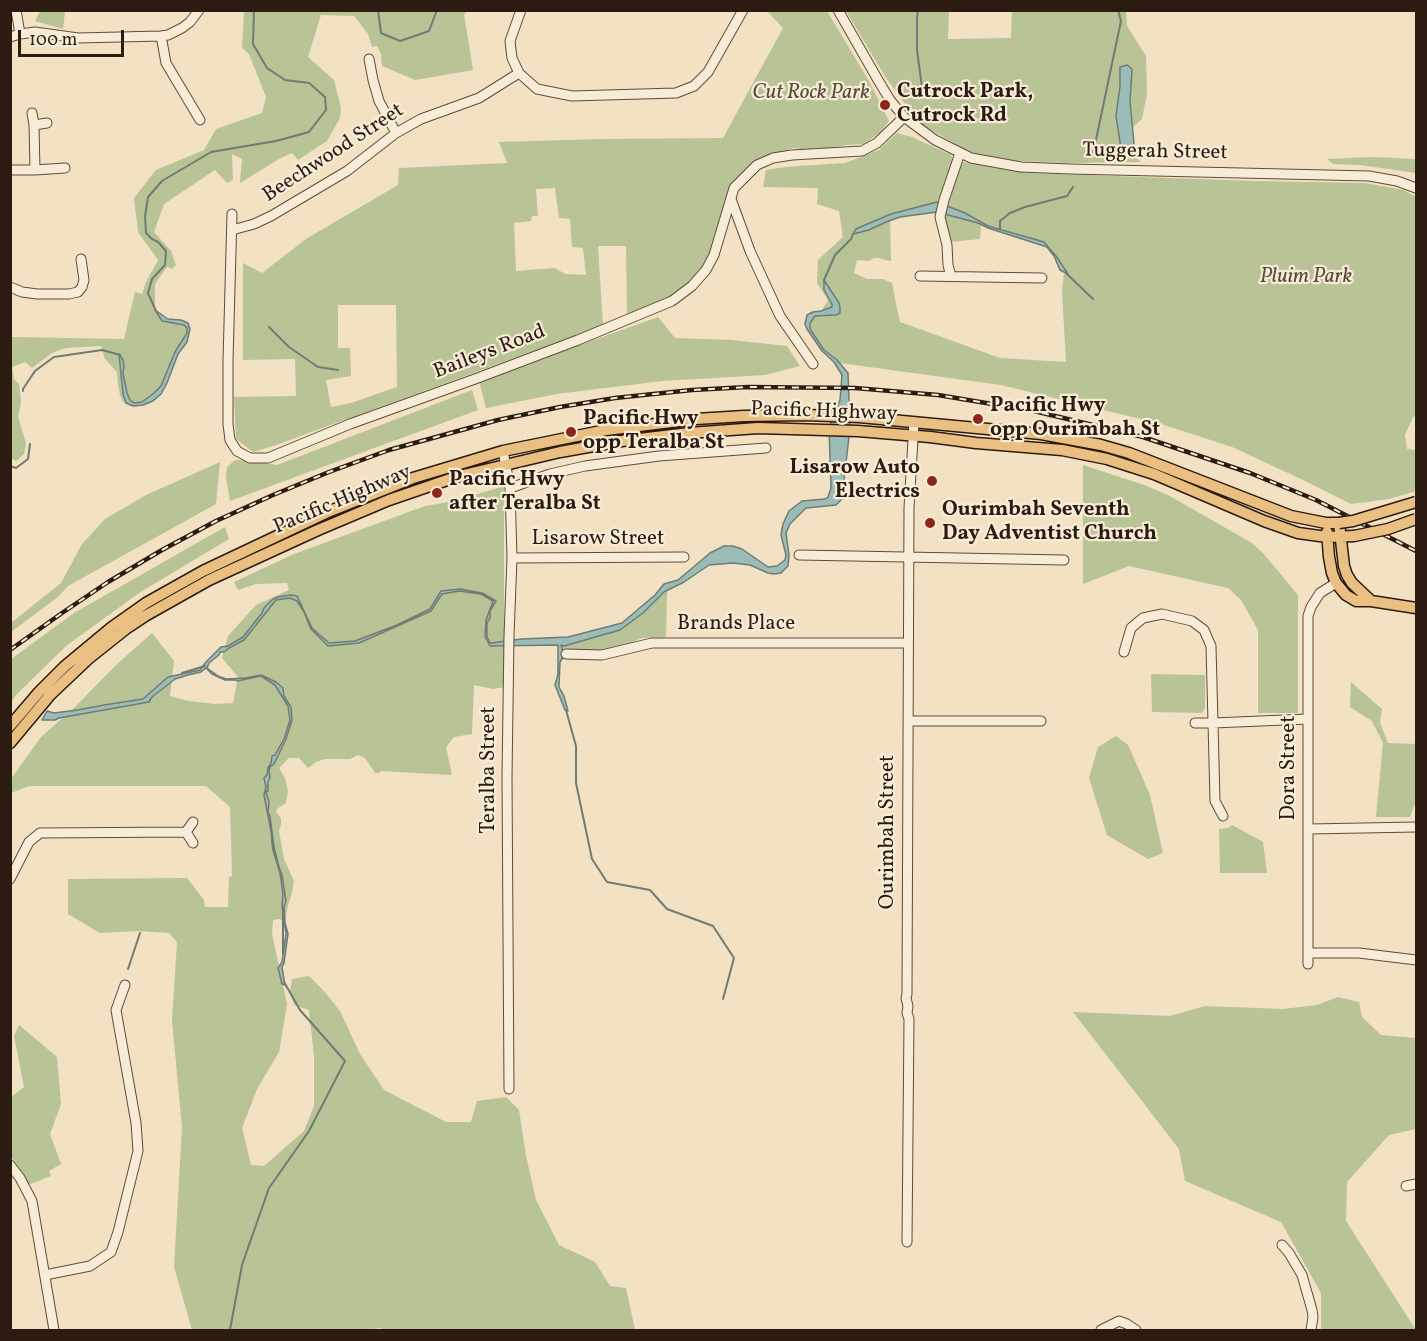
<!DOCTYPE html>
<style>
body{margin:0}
#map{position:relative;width:1427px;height:1341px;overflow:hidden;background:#f3e1c3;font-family:Vollkorn,serif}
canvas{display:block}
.frame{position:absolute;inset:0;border:12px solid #2c1b10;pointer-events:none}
.scale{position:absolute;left:18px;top:30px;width:106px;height:27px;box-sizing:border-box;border:3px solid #2c1b10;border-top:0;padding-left:8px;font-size:18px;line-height:21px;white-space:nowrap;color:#2c1b10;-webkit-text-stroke:4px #f7ecd8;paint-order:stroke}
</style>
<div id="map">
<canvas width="1427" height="1341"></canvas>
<div class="frame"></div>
<div class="scale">100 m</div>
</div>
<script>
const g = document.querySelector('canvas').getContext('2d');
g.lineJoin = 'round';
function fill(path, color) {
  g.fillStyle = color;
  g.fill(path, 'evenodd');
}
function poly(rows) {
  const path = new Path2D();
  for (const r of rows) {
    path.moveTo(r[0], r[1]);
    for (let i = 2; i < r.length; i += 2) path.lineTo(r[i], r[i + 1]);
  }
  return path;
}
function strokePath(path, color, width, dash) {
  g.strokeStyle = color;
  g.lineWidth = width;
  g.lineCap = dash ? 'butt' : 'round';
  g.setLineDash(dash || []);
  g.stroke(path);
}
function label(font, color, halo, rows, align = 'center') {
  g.font = font + ' Vollkorn,serif';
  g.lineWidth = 4.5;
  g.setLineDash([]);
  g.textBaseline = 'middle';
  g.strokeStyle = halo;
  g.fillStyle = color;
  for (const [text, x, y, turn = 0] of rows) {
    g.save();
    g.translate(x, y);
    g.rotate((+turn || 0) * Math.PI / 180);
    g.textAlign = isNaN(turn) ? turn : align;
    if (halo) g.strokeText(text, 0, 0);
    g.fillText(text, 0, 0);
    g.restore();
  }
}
fill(poly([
 [889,10,900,12,900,10,949,11,948,39,1011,38,1012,11,1126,11,1127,26,1146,56,1147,94,1142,119,1132,128,1130,102,1132,70,1120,67,1120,86,1116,116,1121,149,1130,152,1141,162,1064,163,1003,160,969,152,918,122,886,78,846,11],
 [40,11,65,11,63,29,35,21],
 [244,11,468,11,464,14,473,70,415,80,382,66,381,54,377,46,372,47,368,34,354,16,321,15,308,57,334,80,341,108,340,118,327,141,298,160,292,153,279,159,240,183,242,159,232,154,233,180,227,183,215,170,164,204,154,232,171,251,176,265,172,269,167,267,155,284,155,310,162,321,184,325,187,328,187,333,175,352,161,386,154,393,142,402,134,403,130,400,127,393,123,373,124,367,123,360,120,356,123,394,126,403,123,402,120,395,118,385,117,372,105,359,101,346,65,348,52,353,32,368,25,362,12,367,14,379,19,384,21,402,18,417,26,443,24,454,16,461,11,458,11,337,124,339,135,292,142,294,146,282,158,260,138,232,134,198,156,170,204,150,216,129,262,113,266,97,249,54,242,48],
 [767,11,827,11,869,81,889,121,881,132,864,144,846,145,814,151,793,148,753,162,738,178,711,253,693,281,672,297,627,316,626,246,598,246,603,325,575,337,528,353,276,445,253,452,236,439,234,397,296,396,295,359,243,360,243,263,262,273,306,239,398,185,399,168,507,163,499,142,603,139,723,138,783,28],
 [555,188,559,218,570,219,572,247,583,248,586,275,566,274,554,268,516,271,514,223,531,221,532,216,538,216,536,189],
 [338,305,396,305,397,387,351,403,331,407,326,380,351,376,350,348,338,348],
 [897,133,912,137,951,155,953,161,946,184,937,202,891,214,859,228,862,231,869,230,890,220,891,261,885,260,880,258,874,258,869,261,857,260,854,273,867,279,883,279,892,283,897,309,900,322,1000,358,1066,362,1062,292,1064,273,1066,273,1049,246,999,228,988,226,965,213,948,206,962,162,1031,173,1253,181,1365,183,1404,190,1416,197,1416,416,1413,417,1405,435,1407,449,1416,450,1416,491,1389,499,1351,504,1303,480,1232,447,1161,424,1001,385,840,363,824,350,810,329,810,323,812,318,815,316,825,315,839,303,824,281,832,304,832,307,822,310,828,300,817,283,818,260,843,237,839,211,817,204,818,188,763,187,766,170,785,167,845,163,879,150],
 [1373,157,1416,159,1416,173,1360,165,1333,164,1327,159],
 [944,213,981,224,980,239,950,242],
 [658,317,675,338,731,340,787,346,800,366,765,375,662,381,557,394,486,408,479,381],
 [472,390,478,410,230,501,226,477,227,467,235,460,249,460,277,465],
 [220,462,216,504,68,586,59,596,11,632,11,623,61,583,82,544,105,519,146,495],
 [1083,465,1144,485,1168,495,1252,543,1263,553,1298,595,1298,713,1258,713,1258,630,1241,600,1228,588,1129,566,1083,584],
 [504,486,504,642,490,643,487,637,488,620,486,620,485,637,487,643,498,647,505,646,505,687,493,689,474,685,472,734,454,737,446,747,452,775,381,771,379,773,375,773,365,758,358,755,350,759,325,759,316,762,308,768,299,758,289,758,279,768,285,778,288,791,286,803,278,808,276,812,281,818,281,825,279,831,284,859,294,881,292,893,288,905,285,922,279,919,273,920,272,934,287,1004,279,1052,257,1089,242,1128,251,1165,264,1166,304,1131,314,1106,314,1057,309,1010,294,1005,290,992,292,979,309,976,324,991,340,1011,360,1054,384,1090,446,1122,471,1122,477,1101,506,1097,519,1110,526,1156,536,1200,559,1245,595,1262,610,1286,626,1288,635,1330,388,1330,379,1328,371,1330,192,1330,174,1267,182,1127,172,1020,177,942,169,933,138,931,100,933,68,914,68,879,187,878,204,900,205,907,228,907,229,877,232,876,230,807,206,786,29,786,11,793,11,779,41,737,75,707,115,666,152,633,174,661,170,696,188,701,215,704,233,703,238,677,222,658,228,636,256,605,289,590,287,583,256,584,238,590,234,582,294,554,425,506,455,501],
 [225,527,229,539,139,593,66,646,15,696,11,703,11,660,14,657,74,613],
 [667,591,666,637,642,638,621,647,600,651,559,653,560,643,564,646,607,634],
 [1151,674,1205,675,1205,708,1202,713,1152,712],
 [1351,682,1382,709,1380,723,1388,743,1416,744,1416,801,1410,817,1376,817,1383,743,1372,721,1350,707],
 [1116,736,1128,745,1150,795,1163,853,1148,859,1107,835,1089,778,1098,747],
 [1232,825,1263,842,1267,873,1220,873,1219,829,1228,828],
 [1338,997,1359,1002,1362,1017,1381,1035,1416,1038,1416,1129,1389,1135,1347,1182,1346,1221,1416,1330,1321,1330,1321,1293,1281,1222,1185,1181,1179,1149,1073,1012,1170,1016,1205,1006,1283,1009,1317,1005],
 [19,1025,57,1057,61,1104,50,1134,61,1164,49,1171,51,1176,28,1185,11,1156,11,1097,24,1087,14,1036]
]), '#b8c396');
const water = poly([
 [1127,65,1132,69,1130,102,1134,143,1130,152,1121,149,1116,116,1120,86,1120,67,1127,65],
 [937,202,965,213,988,226,1044,242,1056,256,1068,274,1060,270,1054,256,1047,247,988,228,978,223,937,212,900,217,886,222,869,230,853,234,856,229,858,228,891,214,937,202],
 [824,280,839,303,840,308,840,313,836,315,815,316,810,323,810,329,824,350,837,360,848,373,850,427,842,499,836,505,806,508,790,524,786,533,789,555,788,566,781,573,774,574,768,573,750,565,733,563,709,565,684,582,664,592,643,613,620,630,564,646,561,645,564,656,560,662,559,687,564,696,568,711,565,710,555,685,558,674,558,645,490,646,485,637,486,620,493,601,481,594,459,591,442,594,431,611,359,643,328,646,311,629,304,612,297,601,290,598,276,600,244,640,229,648,224,652,220,652,219,655,209,663,207,668,218,676,226,679,246,678,261,675,276,682,283,688,284,696,291,707,292,720,286,739,274,764,270,767,269,770,270,778,268,782,268,791,266,792,269,802,268,812,270,816,274,847,279,867,282,875,286,901,284,906,285,923,288,934,284,963,282,967,285,985,282,984,278,968,282,962,286,934,282,906,283,894,280,873,273,850,271,831,264,795,266,787,264,778,267,775,268,768,271,763,272,756,275,755,284,739,290,720,288,706,275,685,261,676,237,681,236,680,225,680,212,674,206,668,201,672,188,675,175,679,152,697,149,702,59,718,55,720,42,720,47,711,54,713,78,710,104,705,143,699,168,677,200,670,206,662,221,647,228,646,243,637,262,613,264,608,273,599,278,597,291,595,297,596,312,628,329,643,355,641,397,625,430,609,441,591,460,589,482,593,496,601,490,611,490,618,487,623,487,637,490,643,492,643,521,639,568,637,622,623,655,595,664,584,678,580,710,553,724,546,733,546,742,549,768,567,777,566,785,560,786,555,781,535,783,524,789,511,802,501,825,499,828,497,831,488,829,428,840,400,842,375,834,362,822,351,807,329,805,324,807,315,813,312,821,311,832,307,832,304,824,290,824,280],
 [155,310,168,319,181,320,188,323,190,329,187,342,178,354,167,383,161,394,153,401,143,405,133,406,126,403,123,394,119,354,123,360,124,367,123,373,127,393,130,400,134,403,142,402,154,393,161,386,175,352,187,333,187,328,184,325,162,321,155,310]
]);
fill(water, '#9cbcb8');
strokePath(water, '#6f7c75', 1.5);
strokePath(poly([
 [378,10,381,33,400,41,429,31,437,10],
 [918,10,917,18,917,50,923,95],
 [1093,154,1121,21,1118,10],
 [998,229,1000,229,1000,221,1010,213,1025,207,1067,196,1073,187],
 [1066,273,1093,299],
 [824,282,824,280,835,255,851,239,853,234],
 [156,311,148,293,152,279,165,265,166,251,158,242,152,239,146,233,145,216,148,197,162,181,211,152,276,141,309,132,326,110,325,97,309,83,285,80,267,68,253,44,254,10],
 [269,327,289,347,318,367,338,370],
 [23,391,23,389,35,371,54,357,102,350,120,355],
 [10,466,16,468,28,459,30,444],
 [182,673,205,666],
 [566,710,576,746,576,783,592,859,607,882,650,890,667,909,713,926,734,958,723,999],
 [272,838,273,850],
 [283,908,283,954],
 [128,969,140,933],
 [230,1330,242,1265,269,1188,309,1131,345,1061,300,1010,284,982]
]), '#6f7c75', 2);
const minor = poly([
 [16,10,20,34],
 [521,10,510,41,512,58,519,73,537,89,572,96,676,93,694,86,708,72,743,10],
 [838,10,878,80,890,100,904,117,935,140,971,158,1021,167,1070,169,1369,176,1397,181,1416,188],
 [161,36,166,63,200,120],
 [10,37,20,34,35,32,78,38,161,36,168,35,182,28,190,22,199,10],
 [369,59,373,80,379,101,396,133],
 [32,113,34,125,35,170],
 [34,125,47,123],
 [10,170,35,170,65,168],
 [731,199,750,251,780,316,813,364],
 [232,214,228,361,228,424,230,440,237,451,250,458,268,458,350,424,475,379,578,340,672,301,692,286,706,270,714,255,734,188,757,165,773,158,792,155,862,151,877,143,904,117],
 [232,230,254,224,271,216,347,171,396,133,421,119,479,98,519,73],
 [920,276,1042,278],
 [951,276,948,265,947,245,940,217,944,200,960,153],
 [10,287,22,292,37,294,69,294,78,292,82,287,84,280,81,259],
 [503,451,510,488,512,558,509,636,507,777,509,1089],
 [510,488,550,474,585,466,659,456,766,448],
 [799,555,1064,560],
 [512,558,684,557],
 [1124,652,1131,628,1143,618,1162,614,1192,621,1204,630,1211,646,1213,723,1308,719],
 [566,654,602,655,652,643,908,643],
 [908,721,1041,721],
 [1195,723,1213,723,1215,801,1223,816],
 [1309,829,1416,827],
 [193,843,186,832,193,822],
 [10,879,29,842,40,833,186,832],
 [1308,953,1359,953,1416,960],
 [1308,964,1308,616,1311,607,1320,593,1336,583],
 [10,1165,20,1178,32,1201,54,1330],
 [1406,1186,1416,1184],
 [907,1242,909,1019,907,1013,908,1006,906,998,907,994,909,508,914,422],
 [1282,1245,1289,1253,1302,1275,1312,1310,1313,1317,1311,1330],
 [45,1275,90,1266,111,1252,118,1232,138,1151,136,1123,116,1010,125,985],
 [1101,1330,1119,1321,1127,1324,1136,1330]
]);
const major = poly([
 [1327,532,1329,557,1332,573,1336,583,1346,595,1356,601,1371,601,1416,608],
 [10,726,39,692,65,666,112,627,146,603,203,571,330,511,413,478,503,451,606,430,696,419,744,416,805,415,859,417,1041,434,1101,445,1129,453,1291,516,1326,523,1339,523,1344,566,1347,575,1352,583,1371,601],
 [10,743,50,695,88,659,127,628,145,616,209,580,318,530,389,500,459,476,560,452,622,441,689,433,758,428,858,431,930,437,976,443,1062,450,1107,459,1154,474,1264,521,1298,533,1327,537,1354,536]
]);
strokePath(minor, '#5e4c3d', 11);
strokePath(major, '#2c1b10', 13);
strokePath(minor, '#f7ecd8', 9);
strokePath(major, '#eac082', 10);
const rail = poly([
 [10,650,62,613,108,582,162,550,216,521,273,495,329,472,389,450,498,420,560,407,615,398,692,390,748,387,855,388,938,395,1034,411,1143,437,1250,473,1316,500,1416,551]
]);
strokePath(rail, '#2c1b10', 4.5);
strokePath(rail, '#f7ecd8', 2, [7]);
const majorBridge = poly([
 [1339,523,1353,521,1416,502],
 [1354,536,1388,529,1416,519]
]);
strokePath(majorBridge, '#2c1b10', 13, []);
strokePath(majorBridge, '#eac082', 10);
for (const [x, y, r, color] of [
 [885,105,6,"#8f2418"],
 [978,419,6,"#8f2418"],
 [571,432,6,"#8f2418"],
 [932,481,6,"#8f2418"],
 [437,493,6,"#8f2418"],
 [930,523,6,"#8f2418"]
]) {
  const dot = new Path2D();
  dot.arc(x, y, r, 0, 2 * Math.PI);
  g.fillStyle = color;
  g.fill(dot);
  strokePath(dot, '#f7ecd8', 2);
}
label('bold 21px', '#2c1b10', '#f7ecd8', [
 ["Cutrock Park,",897,93],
 ["Cutrock Rd",897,117],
 ["Pacific Hwy",990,407],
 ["opp Ourimbah St",990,431],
 ["Pacific Hwy",583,420],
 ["opp Teralba St",583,444],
 ["Lisarow Auto",920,469,"right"],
 ["Electrics",920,493,"right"],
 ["Pacific Hwy",449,481],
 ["after Teralba St",449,505],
 ["Ourimbah Seventh",942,511],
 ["Day Adventist Church",942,535]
], 'left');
label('italic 21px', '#564d38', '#f7ecd8', [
 ["Cut Rock Park",811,94],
 ["Pluim Park",1306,278]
]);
label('21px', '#2c1b10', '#f7ecd8', [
 ["Tuggerah Street",1155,153,1],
 ["Beechwood Street",334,154,-33],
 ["Baileys Road",490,353,-21],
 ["Pacific Highway",824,413,2],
 ["Pacific Highway",343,501,-23],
 ["Lisarow Street",598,540],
 ["Brands Place",736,625],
 ["Dora Street",1290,768,-90],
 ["Teralba Street",490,770,-90],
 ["Ourimbah Street",889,832,-90]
]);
</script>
